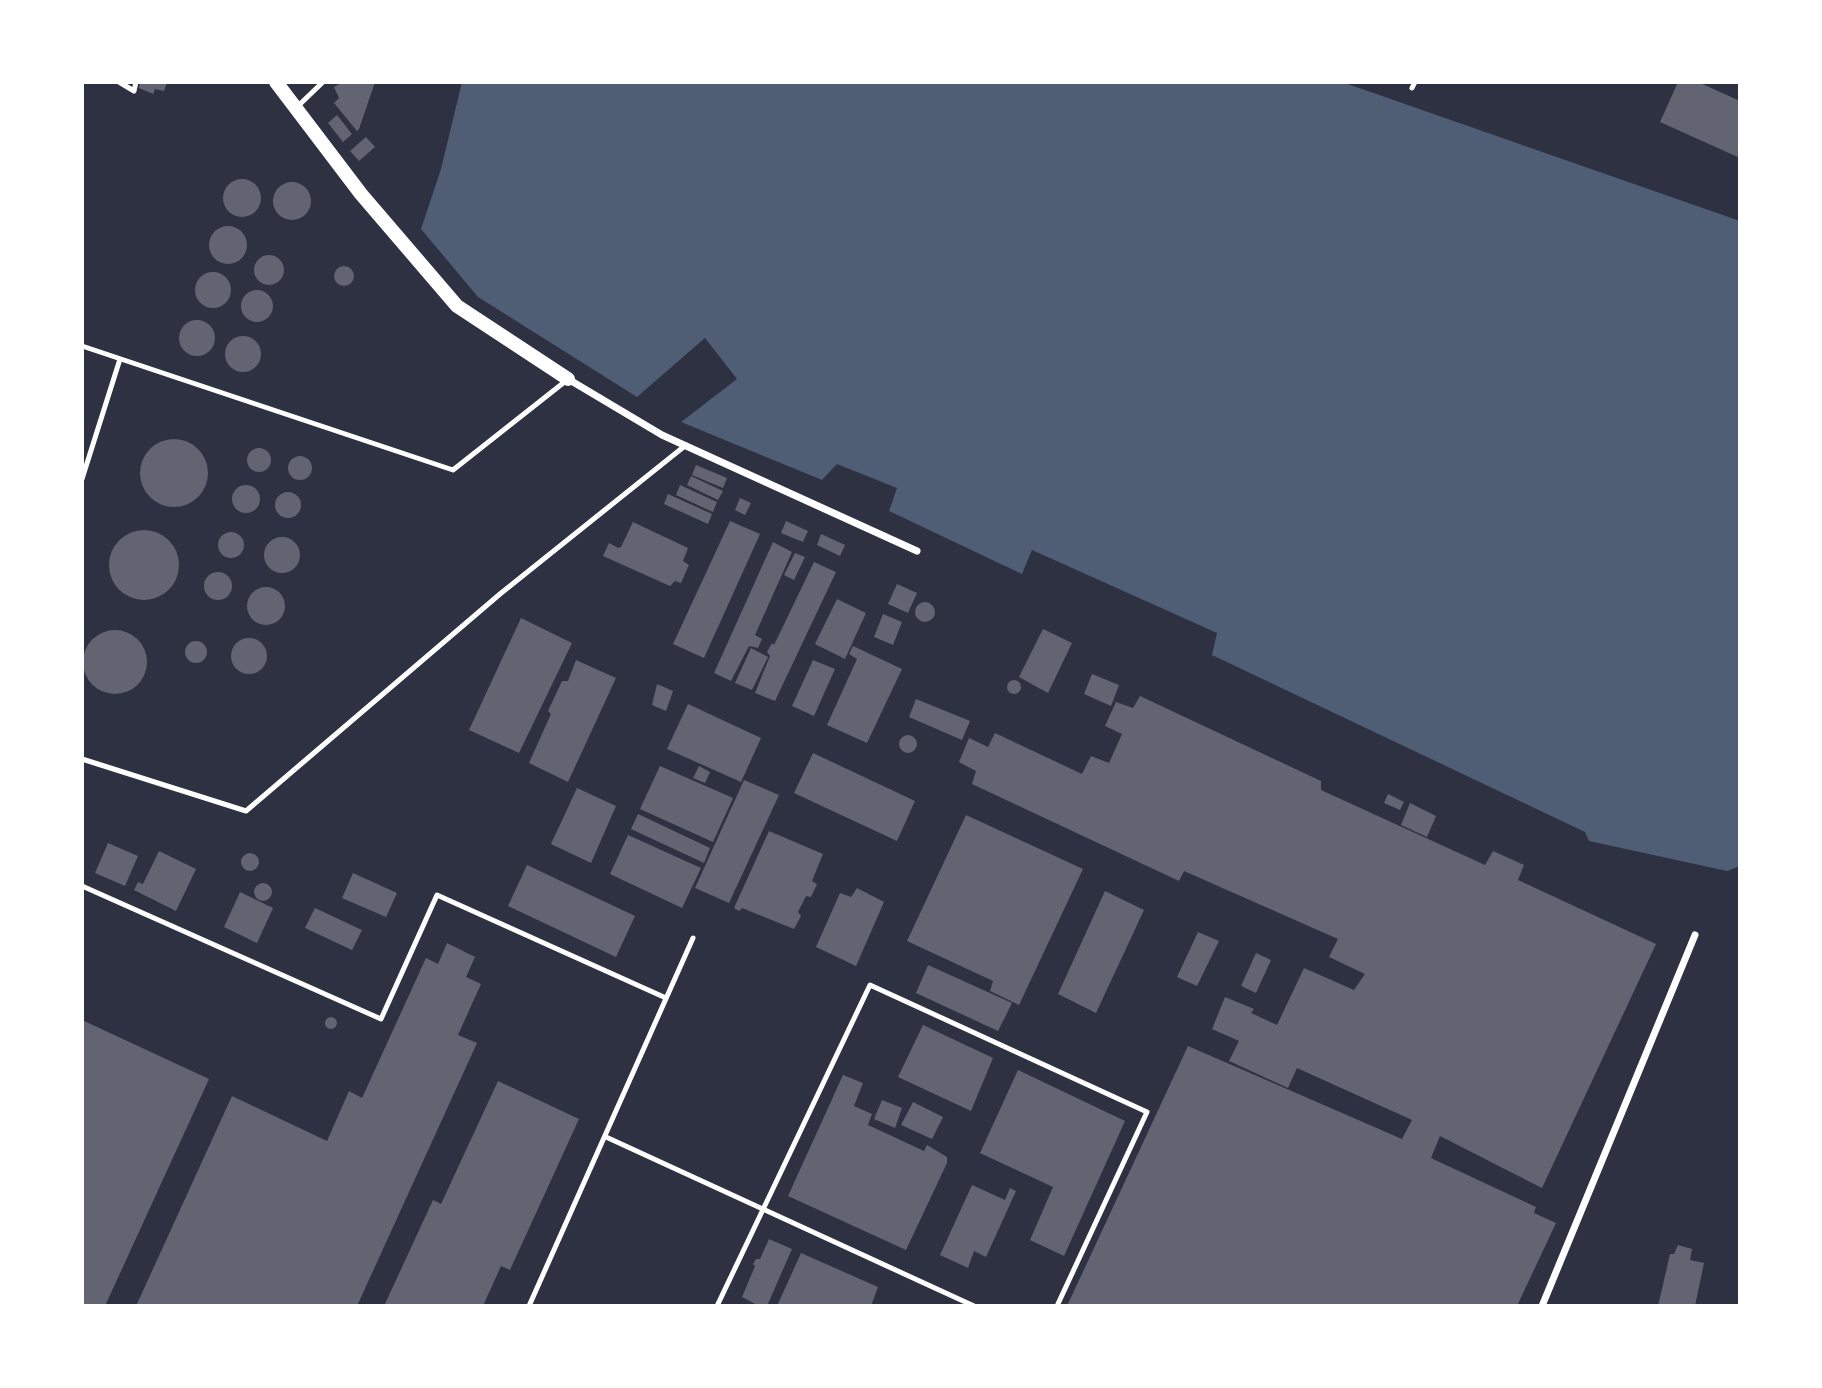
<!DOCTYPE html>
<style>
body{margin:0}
#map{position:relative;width:1822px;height:1388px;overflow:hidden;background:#2d3142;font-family:"Nunito Sans",sans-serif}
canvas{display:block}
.frame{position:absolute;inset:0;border:84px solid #fff;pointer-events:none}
</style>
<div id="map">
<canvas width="1822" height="1388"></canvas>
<div class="frame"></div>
</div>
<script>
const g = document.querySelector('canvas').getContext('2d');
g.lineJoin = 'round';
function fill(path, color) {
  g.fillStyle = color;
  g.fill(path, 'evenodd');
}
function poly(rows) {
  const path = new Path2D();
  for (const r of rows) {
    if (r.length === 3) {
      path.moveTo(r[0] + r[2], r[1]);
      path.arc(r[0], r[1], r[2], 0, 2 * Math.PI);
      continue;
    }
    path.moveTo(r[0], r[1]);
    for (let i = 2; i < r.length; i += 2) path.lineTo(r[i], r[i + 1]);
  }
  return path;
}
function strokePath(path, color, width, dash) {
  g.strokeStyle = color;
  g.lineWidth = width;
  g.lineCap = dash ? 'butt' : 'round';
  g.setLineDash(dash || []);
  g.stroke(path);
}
fill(poly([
 [462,82,1342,82,1740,221,1740,866,1727,871,1589,841,1585,832,1212,655,1217,633,1032,550,1022,574,889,511,897,488,837,464,822,480,681,422,737,379,705,338,637,397,478,297,421,229,441,169]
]), '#4f5d75');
fill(poly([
 [140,82,167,82,164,91,155,89,153,94,139,88],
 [343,82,375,82,359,129,357,131,334,103,339,98,334,87],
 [1678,82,1698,82,1740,101,1740,158,1660,122],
 [337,115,352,134,343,142,328,123],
 [366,137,375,147,359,161,350,151],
 [242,198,19],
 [292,201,19],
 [228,245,19],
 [269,270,15],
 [344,276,10],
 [213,290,18],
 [257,306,16],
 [197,338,18],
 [243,354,18],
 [174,473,34],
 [259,460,12],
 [300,468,12],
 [696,465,727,478,723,488,692,475],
 [691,476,723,491,718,500,687,485],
 [246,499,14],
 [680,485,717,502,713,512,676,495],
 [288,505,13],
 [668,494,712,514,708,524,664,504],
 [740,498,751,503,745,515,735,510],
 [730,521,760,534,704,658,673,644],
 [786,521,808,531,803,542,781,533],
 [633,522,688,548,683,561,689,565,681,583,675,581,670,586,603,556,609,543,618,548,621,547],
 [144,565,35],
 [231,545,13],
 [821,534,845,545,840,556,817,545],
 [282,555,18],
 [773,542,792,552,755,635,762,639,758,648,749,646,731,681,714,673],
 [795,553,805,557,794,580,784,575],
 [814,562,836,572,775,701,755,693,770,656,767,652,772,643,774,645],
 [218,586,14],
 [897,584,917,593,908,613,888,604],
 [266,606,19],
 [837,599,866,613,845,659,815,644],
 [925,612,10],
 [883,614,902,622,893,645,874,637],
 [521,618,572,643,519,753,469,730],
 [1043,629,1072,643,1048,693,1019,677],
 [115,662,32],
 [249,656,18],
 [196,652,11],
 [853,646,902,669,867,743,827,725,857,659,849,654],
 [751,648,768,657,752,690,735,683],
 [576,660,616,678,568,782,529,763,551,714,548,711,562,681,568,681],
 [813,660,835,669,814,716,792,706],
 [1092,674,1119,685,1111,706,1084,694],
 [1014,687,7],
 [657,684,673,691,666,711,652,705],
 [1140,696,1321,781,1321,790,1485,865,1493,851,1524,865,1518,880,1656,944,1542,1188,1440,1136,1431,1158,1536,1207,1534,1213,1556,1223,1517,1306,1067,1306,1188,1046,1402,1139,1412,1120,1297,1068,1288,1088,1229,1061,1239,1041,1212,1029,1225,997,1254,1009,1251,1013,1277,1025,1304,968,1354,990,1365,974,1329,957,1338,939,1184,871,1179,881,972,784,976,771,959,762,969,738,988,747,995,733,1082,774,1091,756,1109,763,1122,734,1105,726,1116,702,1133,708],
 [916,699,970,721,962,740,909,717],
 [688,704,761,738,741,782,667,749],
 [908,744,9],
 [813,753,915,801,897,841,794,793],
 [660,766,733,798,713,842,640,809],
 [699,766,710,772,705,783,693,778],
 [744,780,779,795,729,903,695,888],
 [577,788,616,806,591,863,551,844],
 [1388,794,1404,802,1400,810,1384,803],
 [1410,803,1436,816,1427,837,1401,825],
 [638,814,710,848,704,863,631,829],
 [966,815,1083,869,1019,1005,990,991,993,981,907,941],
 [769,831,823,854,812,881,817,884,811,897,806,896,798,912,801,916,794,929,742,908,739,911,734,908],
 [628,835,701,868,682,908,610,874],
 [108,843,138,856,125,886,95,873],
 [159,851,196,869,176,911,134,890,138,882,143,884],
 [250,862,9],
 [527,865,635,916,616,957,508,906],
 [353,873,397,893,386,917,342,898],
 [263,892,9],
 [857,888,884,902,856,966,816,947,840,893,851,897],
 [1105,891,1144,910,1096,1013,1058,994],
 [240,892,273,908,257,943,224,927],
 [315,908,362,930,352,950,305,928],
 [1198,932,1219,941,1197,986,1177,977],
 [447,943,475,957,466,977,481,984,458,1035,477,1043,357,1306,136,1306,232,1096,327,1141,349,1091,362,1098,426,958,438,964],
 [1256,953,1271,960,1256,993,1241,986],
 [928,965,1012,1003,998,1031,916,993],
 [331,1023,6],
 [82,1020,209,1079,105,1306,82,1306],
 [923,1025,993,1058,971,1111,898,1077],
 [1018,1070,1125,1121,1064,1256,1030,1240,1053,1187,980,1153],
 [843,1075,863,1083,854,1106,872,1114,868,1125,924,1151,927,1145,947,1157,947,1163,906,1250,788,1196],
 [498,1081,579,1119,510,1270,501,1266,483,1306,384,1306,433,1200,441,1204],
 [882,1100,902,1108,895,1128,874,1119],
 [913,1102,943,1117,932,1139,901,1125],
 [972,1185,1005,1200,1010,1188,1016,1191,986,1257,974,1251,968,1268,940,1255],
 [769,1239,792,1249,767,1306,759,1306,742,1297,755,1266,753,1264,756,1259,760,1259],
 [1678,1245,1692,1249,1690,1260,1704,1263,1695,1306,1658,1306,1670,1254,1674,1254],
 [801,1253,878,1287,871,1306,777,1306]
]), '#626471');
strokePath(poly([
 [119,82,134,91,136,82],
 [1412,88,1415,82],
 [298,106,323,82],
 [82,346,453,470,567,380],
 [82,479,120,359],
 [82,759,246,811,500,594,686,445],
 [82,886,381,1019,437,895,666,998],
 [606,1137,974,1306],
 [529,1306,693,938],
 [717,1306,870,985,1147,1112,1057,1306]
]), '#fff', 5);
strokePath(poly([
 [568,379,662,435,917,551],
 [1542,1306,1695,935]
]), '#fff', 7);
strokePath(poly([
 [276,82,361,194,457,306,568,379]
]), '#fff', 14);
</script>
